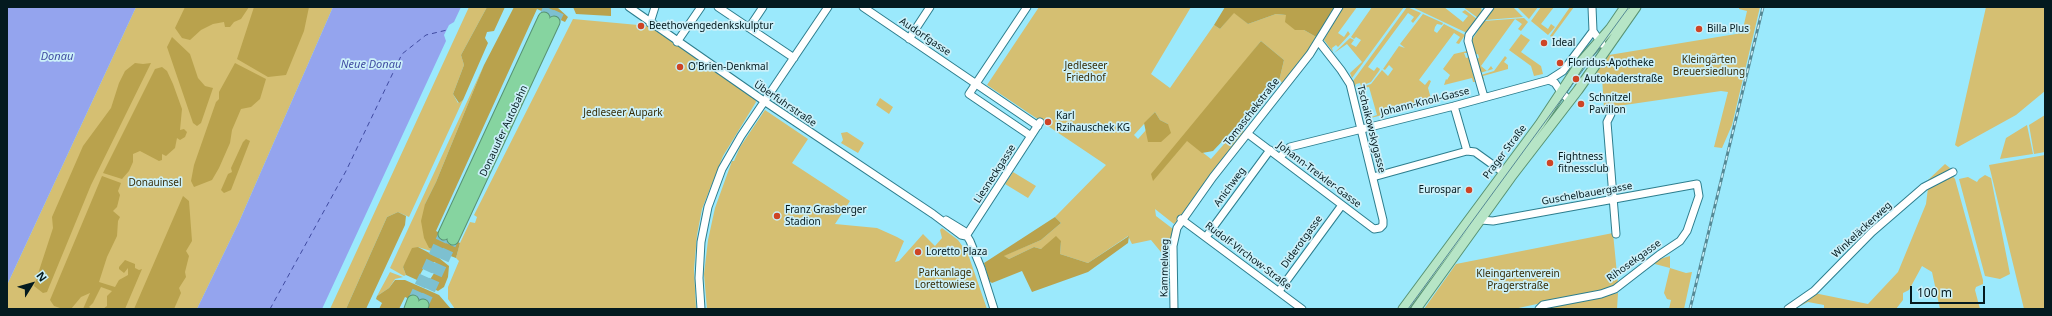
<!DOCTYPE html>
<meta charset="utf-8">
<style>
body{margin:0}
#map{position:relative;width:2052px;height:316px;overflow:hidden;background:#9be9fc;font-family:"Noto Sans",sans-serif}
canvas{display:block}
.frame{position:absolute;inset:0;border:8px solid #041a1f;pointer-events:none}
.north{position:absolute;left:12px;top:264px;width:40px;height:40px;-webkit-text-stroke:3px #cbf0f9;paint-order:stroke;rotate:53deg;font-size:11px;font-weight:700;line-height:16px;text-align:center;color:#041a1f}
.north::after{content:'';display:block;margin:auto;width:14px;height:18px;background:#041a1f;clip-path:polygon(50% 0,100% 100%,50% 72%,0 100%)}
.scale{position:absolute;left:1910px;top:286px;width:75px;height:18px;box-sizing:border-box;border:2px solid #041a1f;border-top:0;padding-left:5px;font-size:12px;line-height:14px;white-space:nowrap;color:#041a1f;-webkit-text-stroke:3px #cbf0f9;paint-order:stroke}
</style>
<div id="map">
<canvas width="2052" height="316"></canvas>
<div class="frame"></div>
<div class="north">N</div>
<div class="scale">100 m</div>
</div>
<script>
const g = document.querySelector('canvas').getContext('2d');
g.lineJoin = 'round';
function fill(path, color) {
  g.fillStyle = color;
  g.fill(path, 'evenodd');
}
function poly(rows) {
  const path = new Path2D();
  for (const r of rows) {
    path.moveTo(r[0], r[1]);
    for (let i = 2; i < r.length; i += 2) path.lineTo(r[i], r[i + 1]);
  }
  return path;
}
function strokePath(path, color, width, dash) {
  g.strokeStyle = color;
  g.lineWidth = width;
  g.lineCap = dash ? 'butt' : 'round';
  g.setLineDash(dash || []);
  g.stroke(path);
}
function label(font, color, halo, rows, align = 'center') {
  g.font = font + ' "Noto Sans",sans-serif';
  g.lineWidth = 3.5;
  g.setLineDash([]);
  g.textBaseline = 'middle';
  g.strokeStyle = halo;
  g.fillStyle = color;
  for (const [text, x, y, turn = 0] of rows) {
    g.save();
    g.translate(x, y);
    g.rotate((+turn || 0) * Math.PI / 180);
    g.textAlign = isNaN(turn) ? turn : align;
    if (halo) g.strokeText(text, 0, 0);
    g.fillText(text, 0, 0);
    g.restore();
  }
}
fill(poly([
 [136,7,333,7,239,222,197,309,7,309,7,285],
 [469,7,487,7,461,55,464,65,453,94,458,103,463,100,409,217,398,212,387,217,346,309,330,309],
 [1039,7,1191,7,1151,74,1170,88,1214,25,1220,29,1234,12,1248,24,1276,14,1286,15,1296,28,1304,30,1318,38,1283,83,1279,81,1284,60,1261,41,1153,180,1187,140,1211,159,1239,127,1245,132,1174,224,1155,209,1156,216,1173,229,1170,263,1151,240,1132,244,1128,236,1088,263,1060,254,1061,241,1041,249,1034,247,1009,259,1003,256,1041,240,1061,223,1055,217,1106,165,987,85],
 [1155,112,1160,120,1168,124,1149,142,1146,130,1138,139,1134,135],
 [1342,7,1357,7,1338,33,1344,37,1348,31,1350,34,1338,47,1336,45,1332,48,1333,52,1324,40],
 [1372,7,1404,7,1352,78,1350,73,1362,62,1347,44,1334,53,1350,38,1354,40,1351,44,1356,47,1361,40,1356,37,1354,39,1351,37],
 [1407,7,1421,13,1413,23,1411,21,1414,17,1408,13,1368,67,1374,71,1377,67,1380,69,1379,71,1371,82,1361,86,1360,83,1356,84,1355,87,1353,81],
 [1412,7,1444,7,1463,22,1468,16,1462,12,1465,10,1477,19,1467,33],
 [1463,7,1481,7,1482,12,1478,18],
 [1494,7,1513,7,1523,17,1485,20],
 [1517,7,1538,7,1529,19],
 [1541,7,1554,7,1541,24,1548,29,1551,24,1555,27,1548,35,1531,21],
 [1570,7,1574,7,1552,37,1550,36],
 [1739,7,1760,7,1732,125,1722,148,1714,147,1728,92,1721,91,1604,108,1602,78,1595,75,1609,55,1742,33,1747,11,1739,9],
 [1986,7,2045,7,2045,91,2016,115,1958,147,1955,145],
 [1423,14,1443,23,1442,25,1437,24,1435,27,1434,31,1437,33,1444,24,1465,35,1459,44,1456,43,1460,37,1454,33,1419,80,1425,85,1429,80,1431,81,1428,88,1432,102,1363,120,1377,115,1369,87,1355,89,1371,84,1382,70,1388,76,1393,69,1389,65,1385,70,1383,69,1399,46,1405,48,1400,44],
 [1524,18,1528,22,1521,31,1518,29,1522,24,1515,19,1481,66,1487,71,1491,66,1493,69,1480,73,1476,59,1479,58,1478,54,1475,55,1472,40,1484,21],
 [573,19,649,26,755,98,756,102,723,156,702,209,697,235,694,269,696,309,455,309,448,299,448,287,459,261,456,258,460,243,470,222,475,223,477,217,474,215],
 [1521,34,1530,40,1521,52,1541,66,1543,74,1534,76,1531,66,1509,50],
 [1467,51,1468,53,1464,53,1466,58,1469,57,1475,82,1473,82,1472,78,1444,85,1446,79,1447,80,1450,75,1443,69,1454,54],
 [1505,56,1507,58,1504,62,1508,65,1508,69,1483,76,1484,79,1481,80,1481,75,1494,71],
 [484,65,436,182,425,204,429,248,432,249,431,251,418,247,403,267,406,275,404,276,390,268],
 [880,98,893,107,889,114,876,105],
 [765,110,808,139,792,163,850,201,835,224,877,228,897,237,904,241,895,262,899,261,923,234,935,246,942,238,940,230,942,228,958,240,968,254,987,309,707,309,704,274,708,240,715,208,732,161,734,161,740,147],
 [2045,115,2045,152,2034,154,2029,125],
 [2027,125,2033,154,2000,159,2006,138],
 [847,132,864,143,858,153,841,143,843,140,841,133],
 [2045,155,2045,309,2024,309,1989,165],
 [1945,164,1950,168,1946,173,1929,181,1928,180],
 [1013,172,1036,186,1028,198,1005,184],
 [1952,175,1955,179,1983,280,1983,284,1976,287,1975,290,1980,309,1940,309,1932,272,1922,266,1909,290,1903,293,1903,300,1896,309,1824,309,1824,305,1808,302,1796,308,1793,307,1814,293,1868,304,1898,272,1926,204,1928,188],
 [1985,175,1991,178,2010,274,2000,279,1985,276,1959,179,1968,177,1977,182,1979,179],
 [1613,233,1618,284,1610,288,1514,309,1424,309,1456,264],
 [1670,256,1670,268,1651,263,1653,261],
 [1670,268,1686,273,1692,272,1684,309,1669,309,1671,300,1667,299,1664,293],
 [390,272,403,277,395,279,389,288,377,296],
 [1618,293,1617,309,1549,309,1549,306]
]), '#d5bf72');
fill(poly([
 [185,7,249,7,241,19,234,22,230,27,225,27,224,22,213,24,201,30,190,40,182,38,175,28],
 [254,7,309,7,304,31,286,75,268,77,237,59],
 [487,7,505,7,494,31,487,32,485,38,488,43,463,100,459,103,453,94,464,65,461,55],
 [514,7,557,7,568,17,565,22,537,9,436,231,460,243,456,258,429,248,424,238,421,221,425,204,436,182,484,65],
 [573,7,611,7,611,16,576,14],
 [1225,7,1335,7,1318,38,1304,30,1295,30,1285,22,1286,15,1276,14,1248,24,1234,13,1220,29,1214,25],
 [172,37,190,54,198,78,205,86,213,88,201,123,197,126,193,123,167,47],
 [1261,41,1284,60,1279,81,1213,151,1202,153,1187,141,1153,181,1151,174],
 [135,63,143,64,151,63,91,185,47,292,43,293,34,286,53,228,52,217,83,146,111,108,119,83,125,71],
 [235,63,266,79,260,99,251,107,241,109,232,130,230,143,219,168,212,180,194,187,191,181,194,165,216,102,219,99,219,92],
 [162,67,167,71,173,84,182,109,180,130,184,129,187,132,185,137,180,140,177,138,175,148,166,156,162,154,162,160,159,161,140,151,133,154,133,162,129,171,122,179,103,173,155,69],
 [1155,112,1160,120,1168,124,1171,133,1161,142,1148,142,1144,123],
 [246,139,250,141,231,190,224,193,221,190,228,174,232,172,231,168,243,142],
 [102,176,121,183,118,191,120,195,117,207,113,211,120,217,118,221,117,236,107,257,99,282,115,287,119,280,128,275,128,268,124,273,119,269,119,267,125,260,135,264,135,268,139,270,142,269,125,309,103,309,107,306,107,296,112,291,101,287,93,303,89,307,92,309,83,309,90,293,81,297,71,309,63,309,54,306,50,300],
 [183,196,189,201,192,241,186,251,189,256,185,272,186,277,179,288,181,293,174,309,134,309],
 [398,212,406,216,405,225,366,309,346,309,387,217],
 [1055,217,1061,223,1041,240,1004,256,1009,259,1034,247,1041,249,1056,236,1061,241,1060,254,1088,263,1129,236,1128,243,1088,272,1032,292,1022,271,992,283,989,281,984,263],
 [418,247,439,258,449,266,448,277,444,287,438,291,428,286,429,281,438,267,435,262,426,264,417,280,406,275,403,267,412,248],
 [395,280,405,280,439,295,451,309,431,309,405,297,399,309,379,309,382,303,376,299,377,296,389,288]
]), '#b9a24d');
fill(poly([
 [7,7,136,7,7,285],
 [333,7,461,7,454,22,449,25,444,35,446,41,322,309,197,309,239,222]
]), '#94a4ee');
strokePath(poly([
 [270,309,346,171,402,54,426,35,447,30]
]), '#404ba1', 1, [5, 4]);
strokePath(poly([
 [544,18,549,7],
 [554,22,561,7],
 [413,301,444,234],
 [423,305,453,239]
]), '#7dc0d0', 11, [11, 5.5]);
const minor = poly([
 [629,7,764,101,933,214,961,235,966,236],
 [718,7,794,58],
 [863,7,1038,126],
 [1027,7,969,94,1031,136],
 [1592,7,1593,31,1602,44],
 [650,23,655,7],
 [749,28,763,7],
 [909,39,930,7],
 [677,42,701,7],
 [1549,80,1563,71,1593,31],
 [1484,97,1468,41,1469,35,1490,7],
 [1454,106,1467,151],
 [1611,114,1607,122,1616,234],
 [1248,134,1374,229,1380,228,1383,225,1383,220,1350,84,1341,70,1319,42],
 [1280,157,1290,147,1454,106,1549,80,1555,83,1561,92,1570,101],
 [1373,177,1467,151,1475,152,1507,175],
 [1181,219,1302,309],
 [946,220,964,231,970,241,981,268,994,309],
 [1481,220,1493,221,1697,184,1699,196,1687,231,1680,241,1659,255,1615,289,1601,294,1543,305,1539,309],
 [966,236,1040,122],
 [1206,237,1270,150],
 [1279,291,1342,205],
 [701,309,699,278,701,242,708,207,722,169,741,136,828,7],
 [1174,309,1173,246,1177,228,1213,177,1310,54,1339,7],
 [1788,309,1814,291,1872,232,1924,187,1953,172]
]);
const major = poly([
 [1403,309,1540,124,1581,62,1610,29,1625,7],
 [1416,309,1511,177,1578,90,1636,7]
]);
const highway = poly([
 [444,234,544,18],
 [453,239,554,22],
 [410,309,413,301],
 [421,309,423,305]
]);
strokePath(minor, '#2d7e8e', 9);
strokePath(major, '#589373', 11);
strokePath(highway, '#589373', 13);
strokePath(minor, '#fff', 7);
strokePath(major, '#b6e5c6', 9);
strokePath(highway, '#86d4a0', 11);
strokePath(poly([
 [1408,309,1629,7]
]), '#558995', 1);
const rail = poly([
 [1690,309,1763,7]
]);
strokePath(rail, '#558995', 3);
strokePath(rail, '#cbf0f9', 1.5, [4.5]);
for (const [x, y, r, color] of [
 [641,26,4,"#ce4425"],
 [1699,29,4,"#ce4425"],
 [1544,43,4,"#ce4425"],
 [1560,63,4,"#ce4425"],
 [680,67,4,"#ce4425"],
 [1576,79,4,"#ce4425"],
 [1581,104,4,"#ce4425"],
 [1048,122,4,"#ce4425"],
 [1550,163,4,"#ce4425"],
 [1469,190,4,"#ce4425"],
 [777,216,4,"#ce4425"],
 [918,252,4,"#ce4425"]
]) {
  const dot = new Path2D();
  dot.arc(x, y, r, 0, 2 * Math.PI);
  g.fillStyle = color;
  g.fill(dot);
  strokePath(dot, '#cbf0f9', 1.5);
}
label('10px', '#041a1f', '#cbf0f9', [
 ["Beethovengedenkskulptur",649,26],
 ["Billa Plus",1707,29],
 ["Ideal",1552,43],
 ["Floridus-Apotheke",1568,63],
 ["O'Brien-Denkmal",688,67],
 ["Autokaderstraße",1584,79],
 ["Schnitzel",1589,98],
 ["Pavillon",1589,110],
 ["Karl",1056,116],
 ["Rzihauschek KG",1056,128],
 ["Fightness",1558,157],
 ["fitnessclub",1558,169],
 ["Eurospar",1461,190,"right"],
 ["Franz Grasberger",785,210],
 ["Stadion",785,222],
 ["Loretto Plaza",926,252]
], 'left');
label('10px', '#041a1f', '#cbf0f9', [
 ["Audorfgasse",925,37,34],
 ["Johann-Knoll-Gasse",1425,102,-14],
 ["Überfuhrstraße",785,104,34],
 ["Tomaschekstraße",1252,112,-52],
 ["Tschaikowskygasse",1371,129,76],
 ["Donauufer Autobahn",504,131,-65],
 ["Prager Straße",1505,152,-53],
 ["Liesneckgasse",995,174,-57],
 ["Johann-Treixler-Gasse",1319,175,37],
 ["Anichweg",1230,187,-54],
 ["Guschelbauergasse",1587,194,-10],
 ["Winkeläckerweg",1862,230,-43],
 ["Diderotgasse",1302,242,-54],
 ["Rudolf-Virchow-Straße",1248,256,37],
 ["Rihosekgasse",1634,261,-36],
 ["Kammelweg",1165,268,-89]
]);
label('10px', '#372d07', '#cbf0f9', [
 ["Kleingärten",1709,60],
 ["Breuersiedlung",1709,72],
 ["Jedleseer",1086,66],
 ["Friedhof",1086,78],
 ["Jedleseer Aupark",623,113],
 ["Donauinsel",155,183],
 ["Parkanlage",945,273],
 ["Lorettowiese",945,285],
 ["Kleingartenverein",1518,274],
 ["Pragerstraße",1518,286]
]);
label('italic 11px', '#404ba1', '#cbf0f9', [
 ["Donau",57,57],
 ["Neue Donau",371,65]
]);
</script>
